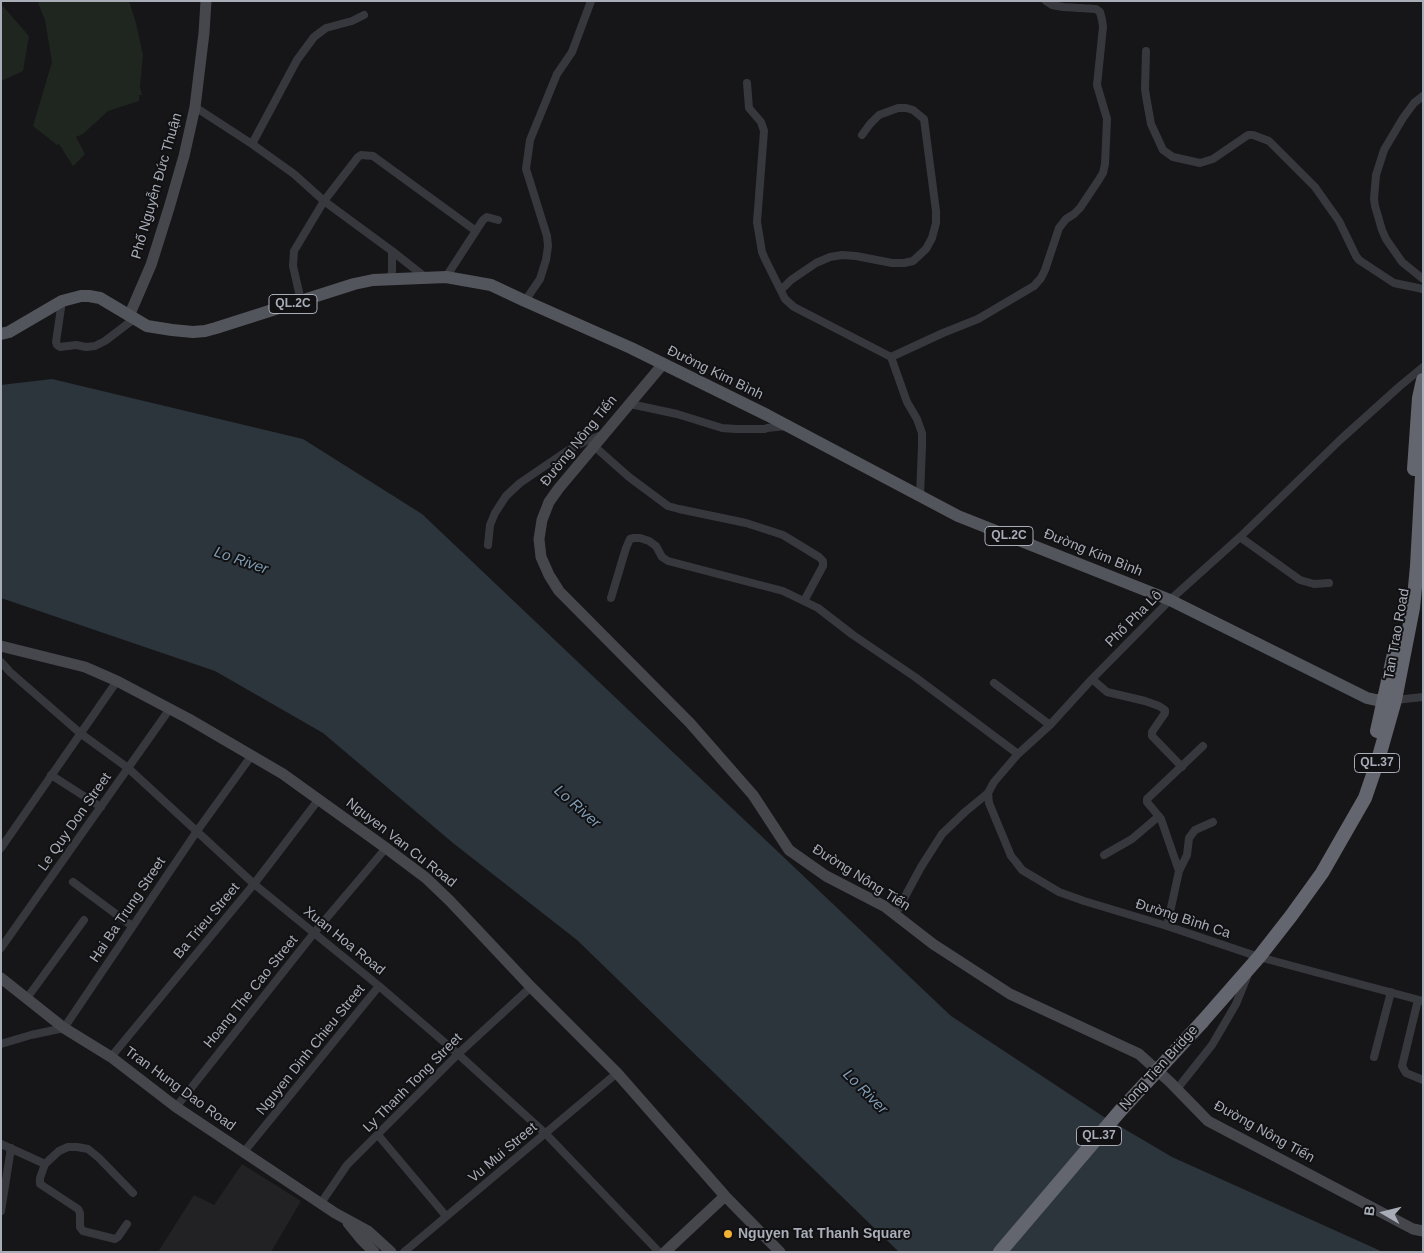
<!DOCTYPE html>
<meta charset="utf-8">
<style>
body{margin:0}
#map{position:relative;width:1424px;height:1253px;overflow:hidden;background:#161618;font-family:Arial,sans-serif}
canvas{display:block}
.frame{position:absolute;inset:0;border:2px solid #a8adb8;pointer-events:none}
.north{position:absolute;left:1359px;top:1188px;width:50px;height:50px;-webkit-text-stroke:4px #111113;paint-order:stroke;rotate:278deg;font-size:14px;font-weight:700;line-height:20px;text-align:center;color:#a8adb8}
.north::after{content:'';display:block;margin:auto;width:18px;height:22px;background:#a8adb8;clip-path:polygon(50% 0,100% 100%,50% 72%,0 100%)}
</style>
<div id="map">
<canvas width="1424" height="1253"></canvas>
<div class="frame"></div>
<div class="north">B</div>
</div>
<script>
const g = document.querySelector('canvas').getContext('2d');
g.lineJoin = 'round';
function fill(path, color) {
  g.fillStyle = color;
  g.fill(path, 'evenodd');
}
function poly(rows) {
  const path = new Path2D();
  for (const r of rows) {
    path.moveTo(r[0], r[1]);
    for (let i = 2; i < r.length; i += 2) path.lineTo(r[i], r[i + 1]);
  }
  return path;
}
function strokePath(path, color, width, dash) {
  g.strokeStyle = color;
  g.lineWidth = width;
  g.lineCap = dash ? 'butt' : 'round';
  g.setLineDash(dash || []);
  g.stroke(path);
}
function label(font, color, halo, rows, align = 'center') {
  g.font = font + ' Arial,sans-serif';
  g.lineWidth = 4;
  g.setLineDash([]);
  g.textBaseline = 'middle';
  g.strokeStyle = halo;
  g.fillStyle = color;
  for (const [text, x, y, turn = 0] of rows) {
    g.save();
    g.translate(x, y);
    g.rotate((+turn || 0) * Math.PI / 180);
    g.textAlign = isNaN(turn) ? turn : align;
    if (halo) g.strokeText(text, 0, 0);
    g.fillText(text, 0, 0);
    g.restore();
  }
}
fill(poly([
 [242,1164,301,1201,271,1252,158,1252,194,1195,214,1205]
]), '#222225');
fill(poly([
 [41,1,129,1,136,23,143,55,140,87,142,95,139,95,139,101,108,111,83,134,76,137,85,154,73,166,59,144,57,145,33,126,52,62,45,20,38,3],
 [1,4,29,36,23,71,1,81]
]), '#1e261f');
fill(poly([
 [52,379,303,439,422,514,951,1016,1104,1117,1172,1157,1383,1252,899,1252,577,940,453,843,323,733,215,671,1,598,1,385]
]), '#2c353c');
strokePath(poly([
 [1146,51,1145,89,1146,96,1151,124,1163,150,1173,157,1200,163,1213,159,1248,135,1253,135,1269,141,1315,187,1339,221,1356,256,1359,260,1394,283,1423,289],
 [747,83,749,108,761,122,764,131,757,222,762,252,765,259,785,299,794,307,891,357,907,402,917,419,922,433,922,446,920,496],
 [1423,96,1414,103,1403,118,1384,150,1376,175,1374,199,1375,206,1382,230,1386,239,1402,262,1423,279],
 [195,107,252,144,294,174,324,201,392,251,425,277],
 [252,144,297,60,314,37,326,28,352,21,364,15],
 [446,277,483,220,487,217,498,220],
 [391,279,392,270,392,251],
 [781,290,791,280,816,263,830,257,842,255,856,256,892,263,904,263,913,261,926,249,932,238,936,223,936,211,924,119,913,110,906,108,898,108,879,115,870,124,862,135],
 [62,301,56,342,57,345,60,347,76,345,86,347,95,346,105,341,134,319],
 [301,301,293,266,294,251,324,201,358,157,361,155,373,156,384,164,476,231],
 [525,301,540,279,546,260,548,246,547,236,526,169,530,140,557,74,572,52,591,1],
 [891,357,943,333,978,319,1034,286,1041,278,1045,270,1059,228,1066,219,1074,214,1080,208,1098,181,1103,173,1105,164,1107,119,1097,85,1103,27,1102,20,1100,12,1096,9,1063,7,1052,5,1046,1],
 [630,404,677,414,722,428,736,429,765,429,767,428,786,426],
 [594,446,629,477,668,506,679,509,746,523,783,535,819,557,823,561,823,566,804,601],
 [1240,537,1300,580,1314,584,1329,583],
 [488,545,490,525,495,513,506,496,520,483,567,451,586,441,602,435],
 [611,598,626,548,630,539,634,538,640,538,649,541,656,546,662,557,668,561,783,591,818,608,853,635,915,677,1018,754],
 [1,662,10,672,80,733,128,768,254,884,379,986,458,1054,546,1134,659,1252],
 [1092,679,1107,692,1145,701,1159,706,1165,710,1165,713,1152,732,1152,736,1182,767],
 [994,683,1050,725],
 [1395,700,1423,697],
 [51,775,101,807],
 [988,793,989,803,1011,856,1016,862,1022,870,1059,892,1084,901,1167,926,1259,957,1423,1001],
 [1,848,117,681],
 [1104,855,1132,839,1159,816],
 [1179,871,1161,819,1147,802,1147,799,1203,746],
 [73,882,132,926],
 [895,915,921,867,942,834,965,812,988,793,994,782,1018,754,1050,725,1092,679,1170,600,1240,537,1340,440,1400,386,1423,367],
 [1167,926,1179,871,1187,855,1189,838,1195,830,1213,822],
 [1,948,169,710],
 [27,998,84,920],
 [1418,1000,1402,1066,1406,1073,1423,1080],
 [1,1044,31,1035,64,1028,197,831,252,755],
 [111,1057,254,884,319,799],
 [1374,1057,1391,992],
 [1177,1089,1212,1045,1236,1004,1247,977],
 [176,1107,314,933,386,848],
 [378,1135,446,1216],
 [1,1144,45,1164],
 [243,1153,379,986],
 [321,1203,347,1165,458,1054,531,987],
 [1,1211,11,1148],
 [127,1224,118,1237,115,1239,83,1231,80,1227,80,1213,78,1209,40,1184,40,1178,45,1164,59,1151,68,1147,77,1147,88,1149,99,1158,133,1193],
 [404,1252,617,1073]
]), '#37383d', 8);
strokePath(poly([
 [129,316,151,265,169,208,184,156,195,107,204,33,206,1],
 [663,364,559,488,549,502,542,520,539,539,541,557,549,575,559,591,690,723,753,795,789,850,826,876,884,906,933,944,1010,994,1139,1054,1170,1082,1208,1121,1413,1229,1423,1231],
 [1,646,85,667,117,681,189,719,283,774,386,848,426,878,450,901,531,987,617,1073,725,1196,780,1252],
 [1,978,64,1028,111,1057,176,1107,335,1213,368,1231,391,1252],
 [348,1223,361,1239,374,1252],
 [665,1252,725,1196]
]), '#45474d', 11);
strokePath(poly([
 [1,334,9,332,62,301,81,296,89,296,100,298,147,326,172,330,193,332,205,331,216,328,354,284,373,280,446,277,491,285,525,301,631,348,767,415,958,516,1170,600,1367,698,1376,700,1394,700]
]), '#53555c', 12);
strokePath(poly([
 [1414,469,1419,398,1423,380],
 [1377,731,1395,649],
 [1202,1022,1259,957,1291,916,1322,873,1365,798,1378,760,1395,700,1413,608,1417,566,1423,458]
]), '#63666e', 14);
strokePath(poly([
 [1000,1252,1120,1111,1202,1022]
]), '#63666e', 14);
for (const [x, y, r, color] of [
 [728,1234,5,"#f2b134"]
]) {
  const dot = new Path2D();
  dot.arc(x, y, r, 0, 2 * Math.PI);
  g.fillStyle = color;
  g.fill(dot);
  strokePath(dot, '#111113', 2);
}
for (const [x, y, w] of [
 [293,304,48],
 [1009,536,48],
 [1377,763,45],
 [1099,1136,45]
]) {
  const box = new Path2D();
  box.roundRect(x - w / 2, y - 9.5, w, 19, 4);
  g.fillStyle = '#111113';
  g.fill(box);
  strokePath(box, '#a8adb8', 1);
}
label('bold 12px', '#a8adb8', null, [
 ["QL.2C",293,304],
 ["QL.2C",1009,536],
 ["QL.37",1377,763],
 ["QL.37",1099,1136]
]);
label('14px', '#a8adb8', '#111113', [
 ["Phố Nguyễn Đức Thuận",157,186,-74],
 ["Đường Kim Bình",715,373,26],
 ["Đường Nông Tiến",579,441,-51],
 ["Đường Kim Bình",1093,553,22],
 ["Phố Pha Lô",1134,619,-45],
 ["Tan Trao Road",1397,634,-80],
 ["Le Quy Don Street",75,822,-55],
 ["Nguyen Van Cu Road",401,843,38],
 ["Đường Nông Tiến",861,878,32],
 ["Hai Ba Trung Street",128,910,-56],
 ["Đường Bình Ca",1183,919,18],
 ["Ba Trieu Street",207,921,-50],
 ["Xuan Hoa Road",344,941,39],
 ["Hoang The Cao Street",251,992,-51],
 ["Nguyen Dinh Chieu Street",311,1050,-51],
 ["Nong Tien Bridge",1159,1068,-48],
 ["Ly Thanh Tong Street",413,1083,-45],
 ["Tran Hung Dao Road",180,1089,36],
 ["Đường Nông Tiến",1264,1132,29],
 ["Vu Mui Street",503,1153,-40]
]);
label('bold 14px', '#a8adb8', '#111113', [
 ["Nguyen Tat Thanh Square",738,1234]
], 'left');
label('italic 15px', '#7f9bb3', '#111113', [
 ["Lo River",241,561,19],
 ["Lo River",577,807,41],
 ["Lo River",865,1092,45]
]);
</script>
